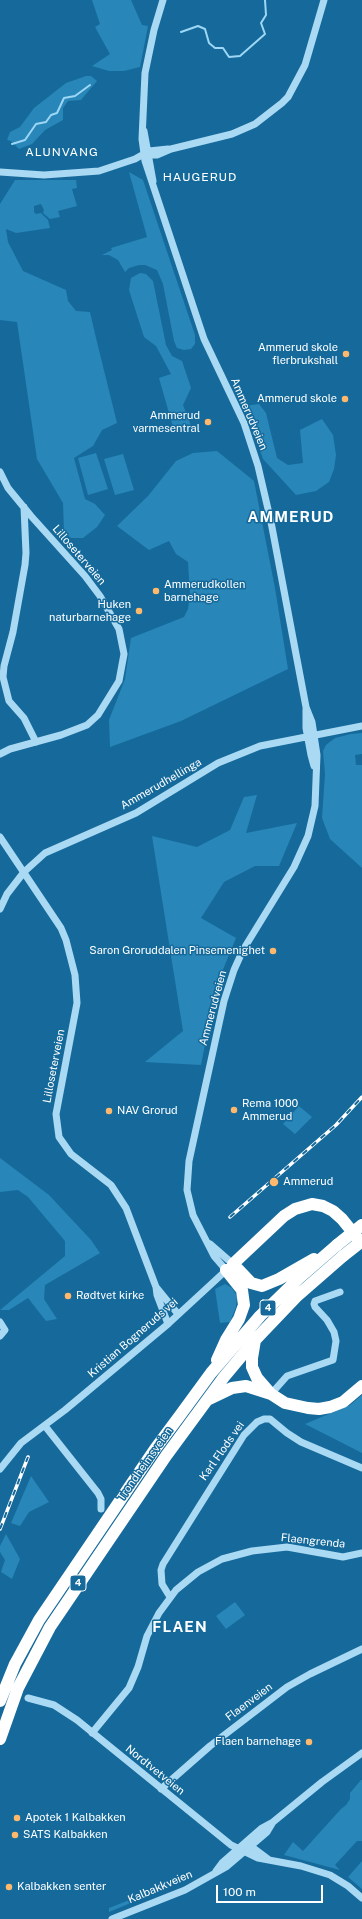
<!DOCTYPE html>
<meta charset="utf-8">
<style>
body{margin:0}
#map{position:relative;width:362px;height:1919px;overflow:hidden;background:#156a9b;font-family:"Public Sans",sans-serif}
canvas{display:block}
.scale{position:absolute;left:216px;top:1885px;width:107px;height:18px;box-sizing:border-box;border:2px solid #fff;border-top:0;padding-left:5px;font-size:12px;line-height:14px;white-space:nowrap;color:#fff;-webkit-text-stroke:3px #156a9b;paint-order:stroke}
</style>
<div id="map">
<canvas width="362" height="1919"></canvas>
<div class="scale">100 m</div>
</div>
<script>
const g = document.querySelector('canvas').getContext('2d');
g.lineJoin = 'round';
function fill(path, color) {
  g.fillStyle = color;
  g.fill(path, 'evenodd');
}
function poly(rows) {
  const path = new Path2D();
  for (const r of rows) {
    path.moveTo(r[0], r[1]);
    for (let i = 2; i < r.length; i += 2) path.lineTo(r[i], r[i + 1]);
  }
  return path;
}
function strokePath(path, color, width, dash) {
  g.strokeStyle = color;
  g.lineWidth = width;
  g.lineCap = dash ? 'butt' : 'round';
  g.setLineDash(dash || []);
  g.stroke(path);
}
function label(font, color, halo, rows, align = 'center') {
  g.font = font + ' "Public Sans",sans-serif';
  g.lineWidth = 3;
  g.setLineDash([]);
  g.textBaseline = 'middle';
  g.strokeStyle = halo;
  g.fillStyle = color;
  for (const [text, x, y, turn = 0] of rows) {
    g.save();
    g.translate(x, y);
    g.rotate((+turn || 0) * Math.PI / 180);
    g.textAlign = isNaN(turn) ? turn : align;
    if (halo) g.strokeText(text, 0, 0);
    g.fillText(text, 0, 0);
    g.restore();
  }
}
fill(poly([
 [92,0,131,0,142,25,148,26,140,67,124,71,109,71,92,66,110,54,95,27,100,24],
 [86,76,91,76,97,81,81,100,68,101,63,108,63,120,45,130,32,144,19,149,11,141,7,140,10,132,20,127,34,108,66,83],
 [129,172,143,180,195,335,195,344,191,349,184,350,177,348,174,341,163,284,157,270,145,265,139,265,129,268,125,272,118,260,109,255,102,255,112,250,111,248,147,237],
 [15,180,76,180,77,188,72,189,77,206,58,211,60,217,50,219,43,213,44,210,41,204,34,206,34,212,36,214,41,213,48,220,50,228,16,233,6,229,8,242,23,271,66,290,68,301,76,311,90,312,96,338,117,423,102,430,93,446,74,458,85,499,95,504,105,515,97,527,83,538,71,538,64,532,63,503,37,459,17,322,0,320,0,204],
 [140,273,146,274,153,281,166,345,172,356,182,361,191,388,183,405,194,433,183,431,173,427,159,378,171,374,156,346,144,337,129,290,131,278],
 [259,404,266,413,277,458,288,465,303,463,300,430,322,419,333,435,336,455,334,469,329,482,316,491,296,495,263,459,244,406],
 [217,451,254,481,275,588,288,669,181,721,110,747,109,720,125,679,131,638,184,617,188,609,190,595,188,562,176,554,169,541,149,550,117,526,148,496,176,461,193,453],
 [96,453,108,489,88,495,78,458],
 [123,454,134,490,115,495,104,459],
 [362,733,362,754,355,755,356,765,362,765,362,868,330,839,322,818,325,774,323,751,326,745,335,738,351,734],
 [257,795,246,833,297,823,279,866,255,866,224,882,201,918,236,938,217,984,201,1065,145,1062,183,1031,152,836,197,847,230,830,244,797],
 [299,1106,312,1117,295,1134,283,1124],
 [0,1158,49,1195,91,1240,100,1253,45,1285,44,1299,57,1319,46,1321,28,1298,9,1310,0,1310,65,1256,65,1241,28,1197,18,1190,0,1192],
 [225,1284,232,1288,237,1296,236,1307,230,1322,220,1323,215,1289],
 [362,1395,362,1453,305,1424,350,1405],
 [31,1476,49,1502,29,1512,20,1526,11,1523],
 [6,1534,20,1559,12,1579,1,1572,5,1560,0,1552,0,1546],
 [235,1602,245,1615,226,1629,216,1616],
 [361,1780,362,1780,362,1841,357,1841,335,1865,340,1870,284,1855,293,1842,303,1851,341,1809,346,1805,350,1799,350,1793],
 [362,1861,362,1889,348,1877],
 [147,1893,150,1895,109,1912,109,1908]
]), '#2886b8');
strokePath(poly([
 [181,32,198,26,205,29,209,43,215,48,223,48,229,57,240,56,265,34,261,23,266,15,265,0],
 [12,144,25,140,36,124,46,122,51,115,57,113,64,98,75,96,90,85]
]), '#9dd7f5', 2);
strokePath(poly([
 [163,0,154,30,145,73,142,139,145,161,204,339,244,423,258,466,271,522,306,707,312,722,317,755,315,806,308,836,294,867,243,950,234,970,224,1001,189,1161,187,1190,193,1215,214,1256,226,1270],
 [144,131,153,181],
 [144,155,157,155,171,149,232,134,255,124,282,103,288,97,305,65,324,0],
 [0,172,44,175,99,171,135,159,149,151,168,149],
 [0,472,8,488,31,516,85,576,100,596,119,629,124,654,119,681,98,715,87,725,61,735,10,749,0,754],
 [24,507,26,553,25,565,13,632,4,666,3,677,9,701,24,718,36,742],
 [306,709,306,728,311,755,314,766],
 [0,837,61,928,66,940,75,975,77,1003,56,1114,59,1137,71,1154,111,1185,126,1208,156,1287],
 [0,909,7,894,24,872,45,853,136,813,218,763,260,746,362,726],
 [0,1322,5,1330,0,1336],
 [168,1324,157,1295,156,1287,178,1314],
 [271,1394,287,1376,333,1360,336,1341,334,1332,327,1320,315,1307,314,1304,315,1301,340,1292],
 [45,1426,98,1493,101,1499,101,1509],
 [0,1469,21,1443,65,1410,168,1324,233,1264,210,1244],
 [170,1597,162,1584,161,1570,163,1564,244,1435,257,1422,264,1419,270,1419,287,1433,301,1442,362,1468],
 [28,1698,54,1705,77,1720,231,1845,258,1858,301,1866,330,1875,348,1886,362,1898],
 [92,1733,129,1688,138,1667,147,1636,159,1613,176,1590,198,1572,222,1559,252,1551,287,1547,343,1557,362,1553],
 [161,1789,210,1746,287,1687,310,1674,362,1649],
 [248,1844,268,1859],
 [216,1871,222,1863,262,1828,273,1822,322,1782,362,1753],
 [112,1919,185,1890,226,1867,267,1832,273,1822]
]), '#aad9f3', 7);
strokePath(poly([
 [314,1259,279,1279,262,1286,251,1283,233,1264,284,1216,295,1209,312,1204,323,1206,333,1211,342,1219,359,1240],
 [255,1340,252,1358,252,1367,257,1378,270,1393],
 [217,1360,226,1340,239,1319,244,1305,242,1290,226,1270],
 [209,1399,232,1388,246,1386,271,1394,285,1403,308,1408,319,1409,330,1407,343,1402,362,1386],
 [0,1701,15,1664,39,1620,155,1449,181,1414,211,1373,260,1316,299,1278,337,1245],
 [0,1739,18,1688,50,1627,166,1456,224,1377,255,1340,296,1297,343,1256]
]), '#fff', 12);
const rail = poly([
 [230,1217,336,1125,362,1097],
 [0,1529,28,1457]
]);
strokePath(rail, '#fff', 3.5);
strokePath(rail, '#156a9b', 2, [6]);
strokePath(poly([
 [337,1245,362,1225],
 [343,1256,362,1241]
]), '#fff', 12);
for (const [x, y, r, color] of [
 [346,354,4,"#ffb86c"],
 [345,399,4,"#ffb86c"],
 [208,422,4,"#ffb86c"],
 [156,591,4,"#ffb86c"],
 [139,611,4,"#ffb86c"],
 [273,951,4,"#ffb86c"],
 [234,1110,4,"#ffb86c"],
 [109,1111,4,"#ffb86c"],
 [274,1182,5,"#ffb86c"],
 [68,1296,4,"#ffb86c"],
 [309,1742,4,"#ffb86c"],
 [17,1818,4,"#ffb86c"],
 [15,1835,4,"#ffb86c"],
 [9,1887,4,"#ffb86c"]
]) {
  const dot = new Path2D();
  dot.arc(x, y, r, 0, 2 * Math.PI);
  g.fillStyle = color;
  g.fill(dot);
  strokePath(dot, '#156a9b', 1.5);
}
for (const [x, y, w] of [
 [268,1308,16],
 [78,1583,16]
]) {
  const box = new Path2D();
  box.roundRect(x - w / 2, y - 8, w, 16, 3);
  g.fillStyle = '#156a9b';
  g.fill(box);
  strokePath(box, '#fff', 1);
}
label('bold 10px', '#fff', null, [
 ["4",268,1308],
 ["4",78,1583]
]);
label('11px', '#fff', '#156a9b', [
 ["Ammerud skole",338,348,"right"],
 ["flerbrukshall",338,361,"right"],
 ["Ammerud skole",337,399,"right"],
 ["Ammerud",200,416,"right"],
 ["varmesentral",200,429,"right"],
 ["Ammerudkollen",164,585],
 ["barnehage",164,598],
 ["Huken",131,605,"right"],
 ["naturbarnehage",131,618,"right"],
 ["Saron Groruddalen Pinsemenighet",265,951,"right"],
 ["Rema 1000",242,1104],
 ["Ammerud",242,1117],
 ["NAV Grorud",117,1111],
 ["Ammerud",283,1182],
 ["Rødtvet kirke",76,1296],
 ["Flaen barnehage",301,1742,"right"],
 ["Apotek 1 Kalbakken",25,1818],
 ["SATS Kalbakken",23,1835],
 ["Kalbakken senter",17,1887]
], 'left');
label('11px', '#fff', '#156a9b', [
 ["Ammerudveien",249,414,67],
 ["Lilloseterveien",79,555,49],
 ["Ammerudhellinga",161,784,-30],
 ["Ammerudveien",213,1008,-75],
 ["Lilloseterveien",54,1066,-79],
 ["Kristian Bogneruds vei",133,1338,-41],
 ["Karl Flods vei",222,1451,-55],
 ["Trondheimsveien",145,1464,-55],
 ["Flaengrenda",313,1541,6],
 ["Flaenveien",249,1702,-37],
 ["Nordtvetveien",155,1770,39],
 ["Kalbakkveien",160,1887,-23]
]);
g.letterSpacing = '1px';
label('12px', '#fff', '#156a9b', [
 ["ALUNVANG",62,152],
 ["HAUGERUD",200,177]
]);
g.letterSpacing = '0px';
g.letterSpacing = '1px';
label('bold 15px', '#fff', '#156a9b', [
 ["AMMERUD",291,517],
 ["FLAEN",180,1627]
]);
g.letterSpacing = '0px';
</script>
